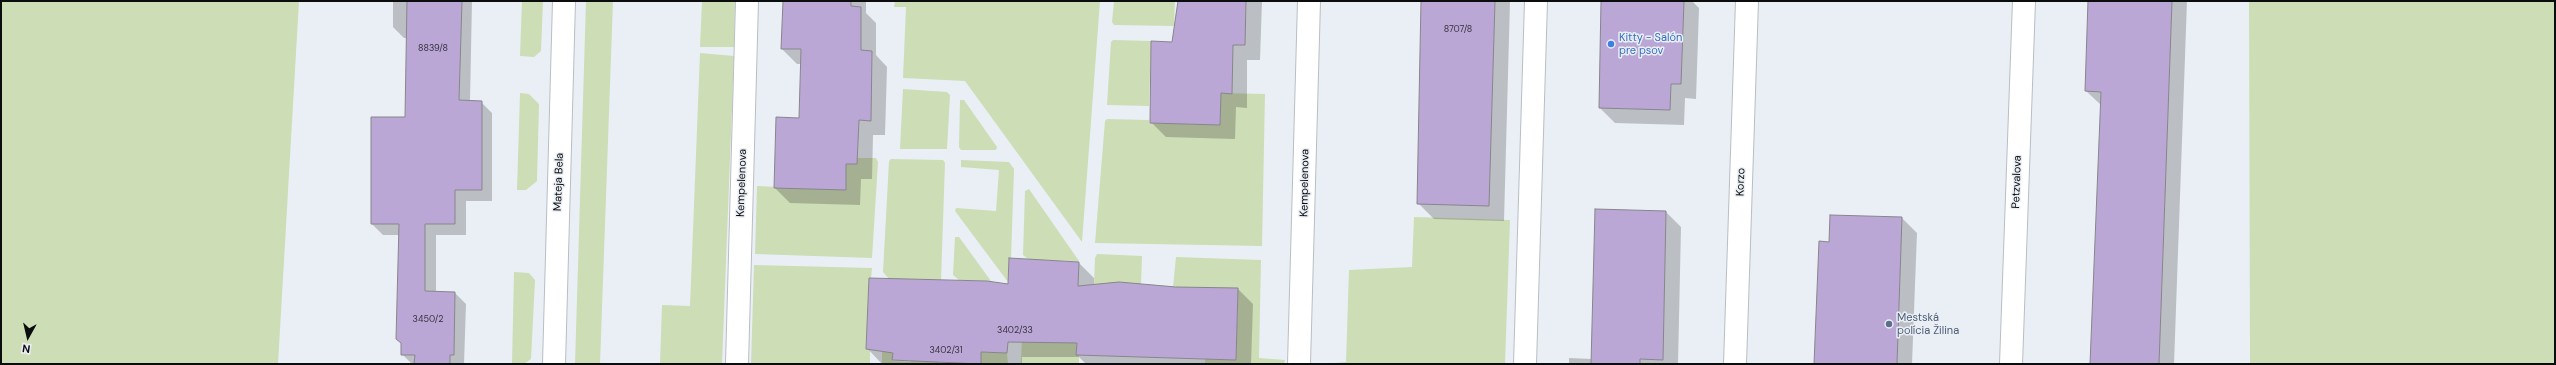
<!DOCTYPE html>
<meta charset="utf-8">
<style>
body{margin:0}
#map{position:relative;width:2556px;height:365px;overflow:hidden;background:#eaeff5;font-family:"DM Sans",sans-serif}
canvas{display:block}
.frame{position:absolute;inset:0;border:2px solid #0b0c0e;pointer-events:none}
.north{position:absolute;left:8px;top:317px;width:40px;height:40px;-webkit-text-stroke:3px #eaeff5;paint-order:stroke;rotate:188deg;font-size:11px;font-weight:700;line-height:16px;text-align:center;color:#0b0c0e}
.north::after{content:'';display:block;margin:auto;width:14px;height:18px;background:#0b0c0e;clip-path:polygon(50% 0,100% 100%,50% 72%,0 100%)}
</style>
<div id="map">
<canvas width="2556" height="365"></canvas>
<div class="frame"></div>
<div class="north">N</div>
</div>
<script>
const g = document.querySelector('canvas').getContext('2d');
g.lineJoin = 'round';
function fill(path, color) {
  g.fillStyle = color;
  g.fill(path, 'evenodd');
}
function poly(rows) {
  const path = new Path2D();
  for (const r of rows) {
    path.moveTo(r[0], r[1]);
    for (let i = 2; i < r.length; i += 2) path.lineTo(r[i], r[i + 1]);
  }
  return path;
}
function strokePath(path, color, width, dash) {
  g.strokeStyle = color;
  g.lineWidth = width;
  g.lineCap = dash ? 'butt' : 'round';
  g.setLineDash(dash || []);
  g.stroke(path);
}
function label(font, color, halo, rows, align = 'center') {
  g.font = font + ' "DM Sans",sans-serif';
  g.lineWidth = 3;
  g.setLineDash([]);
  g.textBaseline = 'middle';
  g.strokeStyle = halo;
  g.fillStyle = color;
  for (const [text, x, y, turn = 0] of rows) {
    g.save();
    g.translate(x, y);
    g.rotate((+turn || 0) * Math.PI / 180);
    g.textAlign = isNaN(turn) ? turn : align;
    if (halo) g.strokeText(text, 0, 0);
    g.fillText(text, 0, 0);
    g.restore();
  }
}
fill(poly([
 [1,1,299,1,278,364,1,364],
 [522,1,543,1,541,51,534,57,520,56],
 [586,1,613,1,600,364,575,364],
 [702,1,735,1,734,47,700,47],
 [895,1,1100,1,1082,242,965,81,903,78,906,7,894,7],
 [1114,1,1175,1,1174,26,1114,25,1112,22],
 [2249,1,2555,1,2555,364,2250,364],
 [1113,40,1151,41,1149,106,1107,105,1111,42],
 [700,53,734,56,722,364,660,364,662,305,690,306],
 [903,89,947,92,950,95,947,149,900,149],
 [520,93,529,94,539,104,537,181,526,190,517,190],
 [1221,93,1265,94,1262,246,1095,243,1105,121,1107,119,1149,120,1149,123,1220,125],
 [960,100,964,100,997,147,996,150,961,150,959,147],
 [857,158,876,158,878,162,872,258,755,254,757,186,845,190,846,164,857,164],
 [891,159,943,160,945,163,941,280,889,279,883,272,889,161],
 [961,160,1009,162,1014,169,1011,259,1009,259,1008,282,955,211,956,208,996,211,999,170,961,167],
 [1029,189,1079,261,1029,260,1023,255,1025,191],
 [1414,217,1510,220,1505,364,1322,364,1346,362,1349,270,1412,267],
 [955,237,959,237,991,281,959,280,953,275],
 [1097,254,1142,256,1141,285,1094,285,1095,258],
 [1176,257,1261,260,1259,358,1285,360,1284,364,1205,364,1205,358,1236,360,1238,288,1176,289,1176,286,1173,287],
 [754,265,872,268,871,278,869,278,866,349,870,349,870,364,751,364],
 [514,272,529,273,535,280,531,359,524,364,512,364],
 [1022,331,1077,332,1076,355,1079,355,1079,364,1021,364],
 [882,350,893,350,892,361,911,362,911,350,939,351,939,364,882,364],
 [951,352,981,363,981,352,1007,353,1008,364,951,364]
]), '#cdddb6');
fill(poly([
 [393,1,472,1,470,101,481,102,492,113,492,201,466,201,466,235,436,235,436,292,455,293,466,304,464,364,412,364,402,354,400,235,383,235,372,224,406,118,407,38,404,38,393,27],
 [784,1,866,1,866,13,876,23,876,55,887,67,885,135,873,135,872,179,861,179,860,205,790,203,775,188,800,119,802,64,797,64,782,49],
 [1179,1,1262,1,1260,60,1247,60,1247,108,1236,107,1235,139,1166,137,1151,122,1173,43],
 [1423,1,1510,1,1504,221,1434,219,1418,203],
 [1602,1,1692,1,1699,8,1696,99,1685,98,1684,125,1615,123,1600,108],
 [2090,1,2187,1,2174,364,2091,364,2101,105,2086,91],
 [1596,210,1666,212,1681,227,1678,364,1569,364,1569,358,1592,359],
 [1902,218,1917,233,1912,364,1815,364,1830,243],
 [1079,263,1094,278,1094,286,1238,289,1253,304,1251,364,1086,364,1079,357,1022,357,1022,364,882,364,867,348,1009,285]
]), '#0003');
const building = poly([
 [407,1,462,1,459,100,482,101,482,190,455,190,455,224,425,224,425,291,455,292,454,355,450,355,450,364,414,364,415,355,401,355,401,343,396,339,399,224,371,224,371,117,405,117,407,1],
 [783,1,851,1,851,6,861,7,861,50,872,51,871,121,859,120,857,164,846,164,846,190,774,188,776,117,799,118,801,49,781,49,783,1],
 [1178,1,1246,1,1245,45,1233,45,1232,94,1221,93,1220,125,1150,123,1151,41,1172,42,1178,1],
 [1421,1,1495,1,1489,206,1417,204,1421,1],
 [1601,1,1684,1,1681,84,1671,84,1670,110,1599,108,1601,1],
 [2088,1,2172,1,2159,364,2090,364,2101,92,2085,91,2088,1],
 [1595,209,1666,211,1663,360,1640,359,1640,364,1591,364,1595,209],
 [1830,215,1902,217,1897,364,1814,364,1819,241,1829,242,1830,215],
 [1009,258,1079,262,1078,286,1119,282,1176,287,1238,288,1236,360,1076,355,1077,343,1008,342,1007,353,981,352,981,364,892,360,893,353,866,349,869,278,987,281,1008,284,1009,258]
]);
fill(building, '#bba7d5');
strokePath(building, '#87858b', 1);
const minor = poly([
 [554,364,564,1],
 [737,364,747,1],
 [1299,364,1309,1],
 [1525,364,1536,1],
 [1735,364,1747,1],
 [2011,364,2024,1]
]);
strokePath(minor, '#b9bec4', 24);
strokePath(minor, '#fff', 22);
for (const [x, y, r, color] of [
 [1611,44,4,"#3f7fe0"],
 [1889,324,4,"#5c6f8a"]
]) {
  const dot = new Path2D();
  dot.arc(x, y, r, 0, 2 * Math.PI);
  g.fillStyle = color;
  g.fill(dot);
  strokePath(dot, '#eaeff5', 1.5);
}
label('9px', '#373340', null, [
 ["8707/8",1458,30],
 ["8839/8",433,49],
 ["3450/2",428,320],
 ["3402/33",1015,331],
 ["3402/31",946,351]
]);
label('11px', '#366cbe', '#eaeff5', [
 ["Kitty - Salón",1619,38],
 ["pre psov",1619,51]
], 'left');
label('11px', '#0b0c0e', '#eaeff5', [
 ["Mateja Bela",559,182,-88],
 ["Korzo",1741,182,-88],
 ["Petzvalova",2017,182,-88],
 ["Kempelenova",742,183,-88],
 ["Kempelenova",1305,183,-89]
]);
label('11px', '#4e5e75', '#eaeff5', [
 ["Mestská",1897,318],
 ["polícia Žilina",1897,331]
], 'left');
</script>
